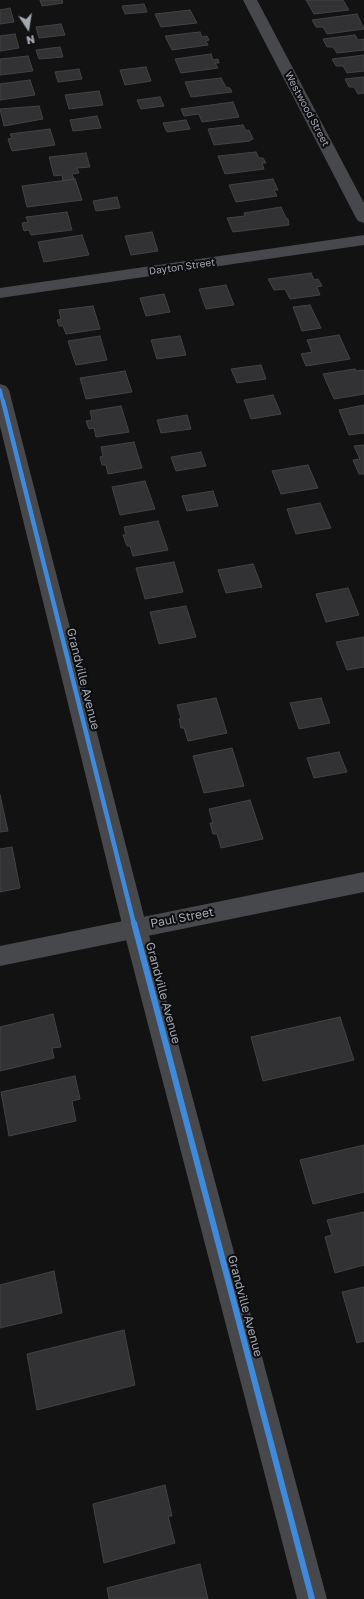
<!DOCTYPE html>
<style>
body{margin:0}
#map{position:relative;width:364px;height:1599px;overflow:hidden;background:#121212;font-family:"Golos Text",sans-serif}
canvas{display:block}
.north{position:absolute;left:8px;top:8px;width:40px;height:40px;-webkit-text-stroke:3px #0d0d0e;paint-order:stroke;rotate:168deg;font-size:11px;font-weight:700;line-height:16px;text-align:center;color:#a3a8b3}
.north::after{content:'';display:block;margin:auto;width:14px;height:18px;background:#a3a8b3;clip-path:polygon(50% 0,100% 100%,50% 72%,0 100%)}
</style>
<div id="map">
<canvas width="364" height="1599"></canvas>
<div class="north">N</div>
</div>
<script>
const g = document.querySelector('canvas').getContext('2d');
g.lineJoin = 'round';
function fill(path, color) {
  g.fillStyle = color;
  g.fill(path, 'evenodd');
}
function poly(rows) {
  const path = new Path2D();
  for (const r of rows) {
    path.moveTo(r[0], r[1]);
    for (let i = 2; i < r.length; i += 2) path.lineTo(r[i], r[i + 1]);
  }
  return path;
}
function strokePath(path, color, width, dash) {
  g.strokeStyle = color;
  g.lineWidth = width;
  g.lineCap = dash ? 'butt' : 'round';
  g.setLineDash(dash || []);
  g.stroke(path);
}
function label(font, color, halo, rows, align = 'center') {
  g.font = font + ' "Golos Text",sans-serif';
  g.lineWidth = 4;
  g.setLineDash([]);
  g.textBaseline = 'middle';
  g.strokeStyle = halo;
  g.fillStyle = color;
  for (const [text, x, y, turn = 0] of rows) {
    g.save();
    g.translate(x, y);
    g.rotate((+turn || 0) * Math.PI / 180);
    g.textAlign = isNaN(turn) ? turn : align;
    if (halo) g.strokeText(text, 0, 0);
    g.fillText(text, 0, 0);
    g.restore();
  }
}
const building = poly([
 [40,0,62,0,63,3,42,6,40,0],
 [306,0,343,0,349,10,314,14,306,0],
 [144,4,147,12,125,14,122,6,144,4],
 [10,8,14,22,0,24,0,10,10,8],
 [190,10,197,23,161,27,155,14,190,10],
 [357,14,364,29,327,34,323,27,316,27,312,20,357,14],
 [61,24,65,35,39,38,36,27,61,24],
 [200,32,202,37,207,36,209,40,206,41,208,45,172,50,165,36,200,32],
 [15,34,19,48,0,51,0,36,15,34],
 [355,35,358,40,364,39,364,50,337,53,333,47,327,47,323,39,355,35],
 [60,47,63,57,39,59,36,50,60,47],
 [211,54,213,60,218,59,219,63,215,63,218,68,181,73,175,59,211,54],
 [364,55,364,71,347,73,343,66,336,66,332,59,364,55],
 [28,56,33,71,0,75,0,59,28,56],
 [146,67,151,81,125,85,120,70,146,67],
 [79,69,82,79,58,82,55,72,79,69],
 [364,77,364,93,358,94,354,87,349,87,345,79,364,77],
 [221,78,226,87,230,88,232,92,191,97,185,82,221,78],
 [30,80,35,95,0,100,0,84,30,80],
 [99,91,103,105,69,109,65,95,99,91],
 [160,97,164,106,141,109,137,100,160,97],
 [233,102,239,117,202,122,199,114,184,116,181,109,233,102],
 [39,106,43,119,4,126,0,109,39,106],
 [97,116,101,128,73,131,70,120,97,116],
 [186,120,190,129,167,132,163,123,186,120],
 [243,125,246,131,249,130,253,139,250,140,250,141,214,145,208,129,243,125],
 [50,129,55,145,12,151,8,139,12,138,10,134,50,129],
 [256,152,259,158,263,158,266,163,262,163,264,169,225,174,218,156,256,152],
 [86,153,90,167,77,168,79,173,72,174,74,179,63,181,62,175,54,176,49,157,86,153],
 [75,179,82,200,27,207,22,186,75,179],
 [273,179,278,190,274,190,277,196,236,202,229,185,273,179],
 [117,197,120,208,96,211,93,201,117,197],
 [281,207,286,218,288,219,289,225,233,232,227,218,245,216,244,213,281,207],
 [67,212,72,230,31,235,29,230,24,231,22,223,28,222,26,217,67,212],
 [152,232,158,251,131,255,125,236,152,232],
 [82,235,89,255,44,262,38,242,82,235],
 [311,273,314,280,318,279,322,286,317,287,320,295,290,299,285,289,274,290,268,279,311,273],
 [226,285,234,305,206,309,199,289,226,285],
 [164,294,170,312,146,316,140,298,164,294],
 [310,305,321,328,302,331,293,307,310,305],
 [93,306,100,329,66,334,63,326,59,326,57,320,61,319,59,310,93,306],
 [339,335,350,359,306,366,301,354,312,352,307,340,339,335],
 [100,336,107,360,76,365,68,341,100,336],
 [180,336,186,355,157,359,151,340,180,336],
 [261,365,266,379,237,383,231,369,261,365],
 [355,369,356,371,363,370,364,372,364,394,334,399,323,374,355,369],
 [125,371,132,392,86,399,80,378,125,371],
 [273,395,281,414,251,419,244,400,273,395],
 [364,405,364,433,349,435,339,410,364,405],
 [121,406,129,432,96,437,94,428,89,429,86,421,92,420,90,411,121,406],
 [187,415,191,429,161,433,157,420,187,415],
 [134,442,142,468,108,474,106,465,102,465,100,457,103,456,101,447,134,442],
 [364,445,364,474,359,474,353,460,360,459,354,446,364,445],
 [201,452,206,466,176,471,171,457,201,452],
 [308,465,318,488,281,494,272,471,308,465],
 [145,481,155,509,120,515,112,487,145,481],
 [213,491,218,506,187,511,182,496,213,491],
 [320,503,331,528,296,534,287,509,320,503],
 [158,521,168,550,133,556,130,546,127,546,123,535,126,535,124,527,158,521],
 [174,562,183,592,145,599,136,568,174,562],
 [253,564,262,587,226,593,218,570,253,564],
 [348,588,359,615,326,622,316,594,348,588],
 [186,606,196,637,159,644,150,612,186,606],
 [364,637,364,667,347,670,336,642,364,637],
 [216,698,227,733,188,741,184,728,181,728,179,719,181,718,177,705,216,698],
 [321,698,330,723,299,729,290,703,321,698],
 [232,748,244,786,204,793,193,756,232,748],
 [339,752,347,772,314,778,307,758,339,752],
 [0,795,8,831,0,832,0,795],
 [250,800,263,839,221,848,217,834,213,834,210,823,213,823,209,809,250,800],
 [12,847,20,888,0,892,0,849,12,847],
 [53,1014,61,1047,52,1048,54,1058,0,1071,0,1027,53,1014],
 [340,1017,354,1060,263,1081,251,1037,340,1017],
 [75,1076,80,1099,72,1101,76,1121,9,1136,1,1092,75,1076],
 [364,1145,364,1192,313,1204,300,1160,364,1145],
 [364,1212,364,1265,335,1273,325,1237,332,1235,327,1220,364,1212],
 [54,1271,62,1313,0,1328,0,1285,54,1271],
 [364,1287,364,1341,357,1343,342,1292,364,1287],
 [124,1330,135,1385,37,1410,27,1354,124,1330],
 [165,1485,172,1516,168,1516,175,1543,104,1563,93,1504,165,1485],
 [200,1564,208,1599,109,1599,107,1588,200,1564]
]);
fill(building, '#323235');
strokePath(building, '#424346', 1);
fill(poly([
 [243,0,257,0,364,203,364,223,358,221,356,218,243,0],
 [364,235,364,245,0,298,0,288,364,235],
 [0,384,6,386,9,390,147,928,327,1599,297,1599,123,928,0,426,0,384]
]), '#47484b');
fill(poly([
 [364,872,364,892,0,966,0,946,364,872]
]), '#47484b');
strokePath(poly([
 [0,390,3,402]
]), '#408adc', 3.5);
strokePath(poly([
 [3,401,134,924]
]), '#408adc', 4.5);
strokePath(poly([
 [134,923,312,1599]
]), '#408adc', 6);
label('10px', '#a3a8b3', '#0d0d0e', [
 ["Westwood Street",307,109,62],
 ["Dayton Street",182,267,-8]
]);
label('12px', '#a3a8b3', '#0d0d0e', [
 ["Grandville Avenue",83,679,76],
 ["Paul Street",182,918,-11],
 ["Grandville Avenue",163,993,75],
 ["Grandville Avenue",245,1306,75]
]);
</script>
